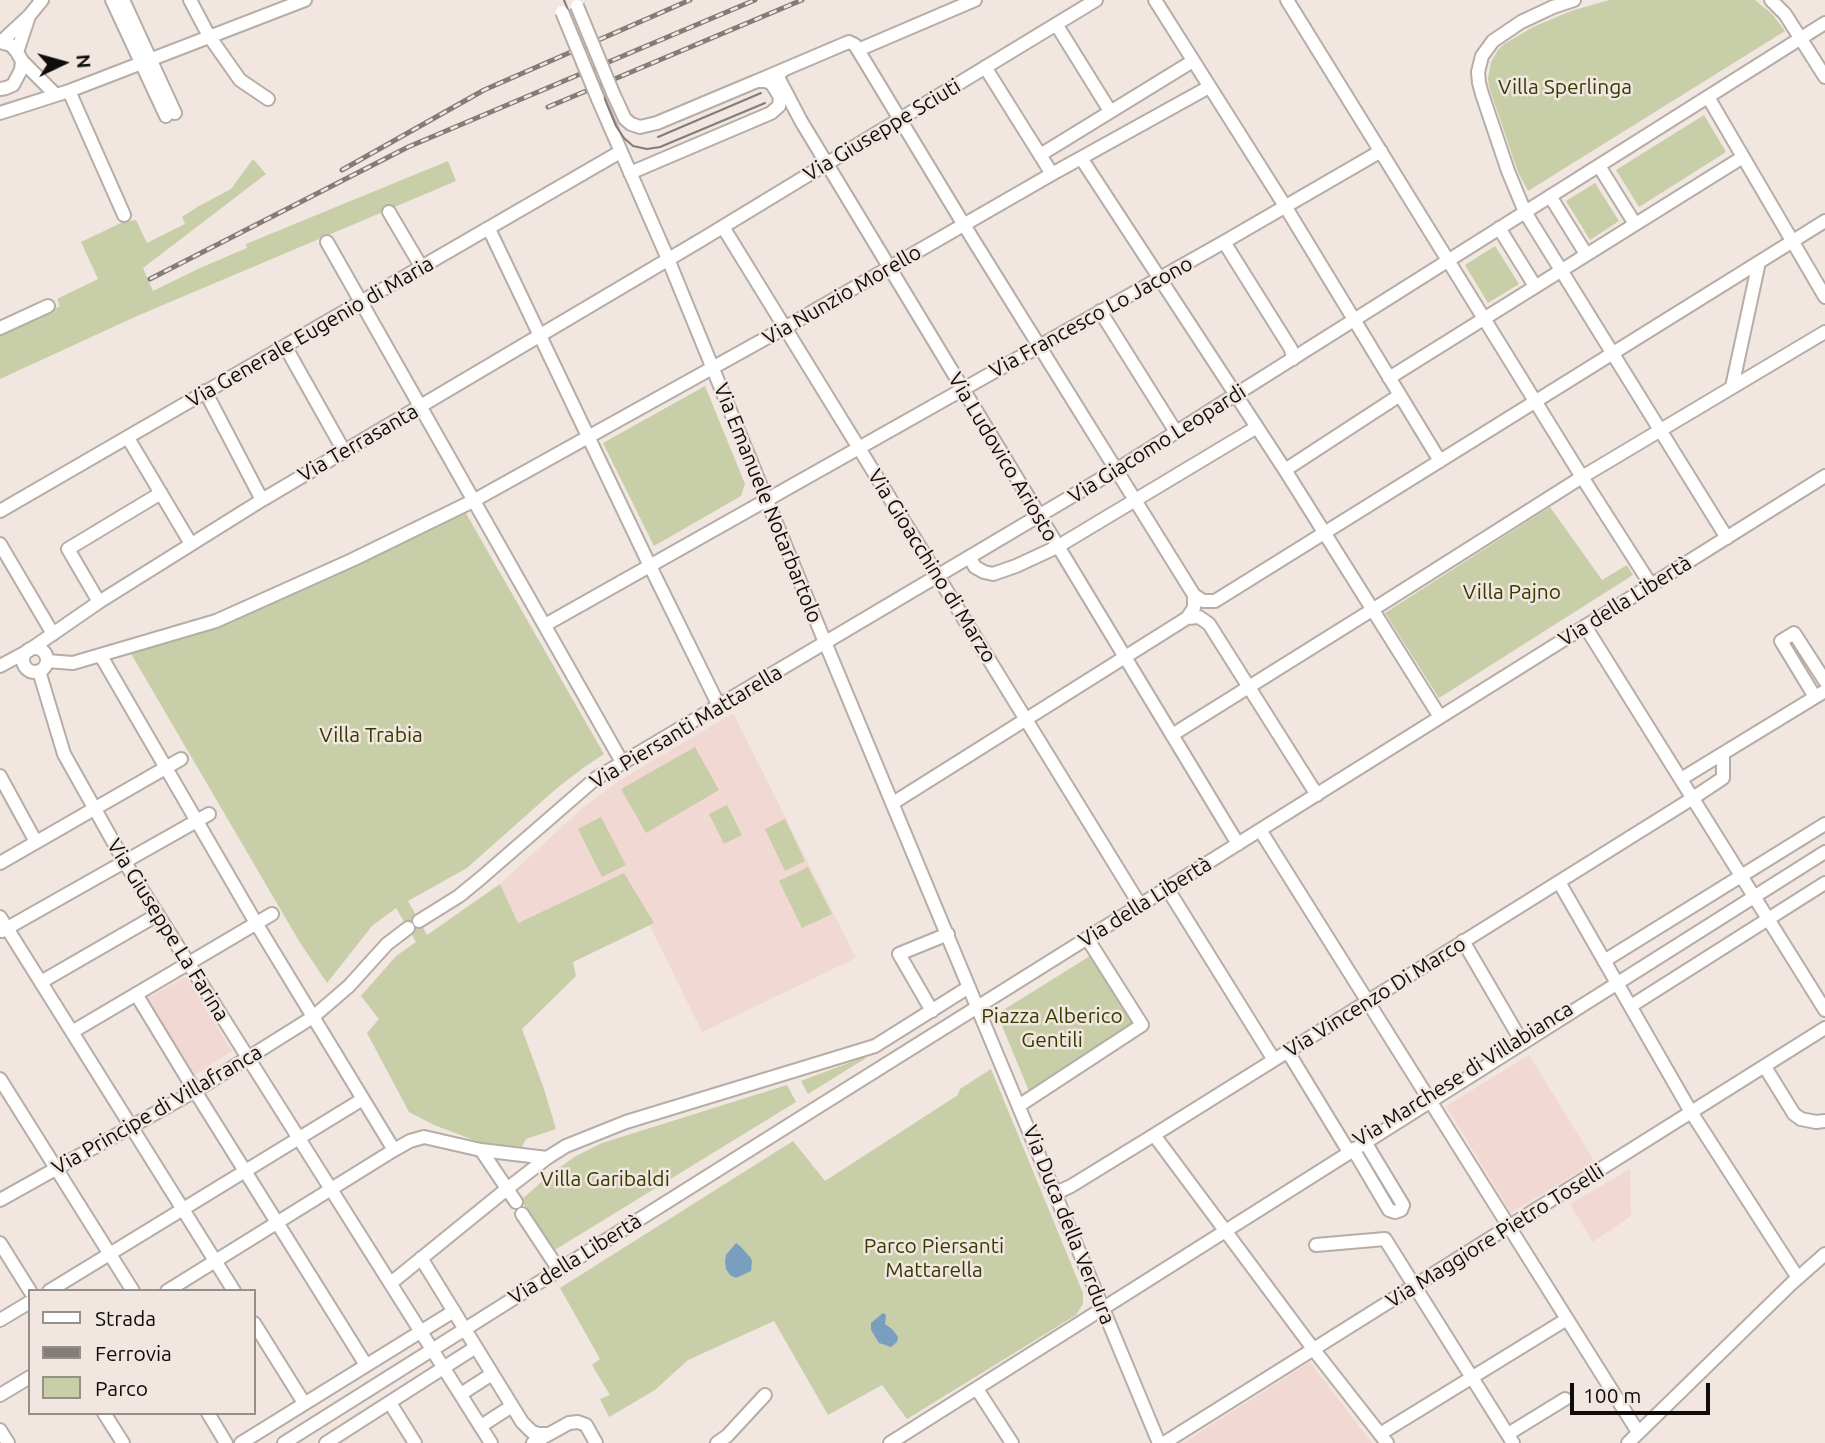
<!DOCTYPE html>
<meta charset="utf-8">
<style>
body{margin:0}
#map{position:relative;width:1825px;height:1443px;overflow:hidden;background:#f1e6e0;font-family:Ubuntu,sans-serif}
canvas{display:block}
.legend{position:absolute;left:28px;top:1289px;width:228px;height:126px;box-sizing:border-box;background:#f1e6e0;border:2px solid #978f8a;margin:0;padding:9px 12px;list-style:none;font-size:21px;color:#0f0c0a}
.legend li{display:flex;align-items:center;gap:14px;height:35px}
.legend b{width:35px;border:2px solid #978f8a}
.north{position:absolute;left:28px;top:28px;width:70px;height:70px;-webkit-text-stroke:5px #f1e6e0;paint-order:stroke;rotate:85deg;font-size:19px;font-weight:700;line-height:28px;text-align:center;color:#0f0c0a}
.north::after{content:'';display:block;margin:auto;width:24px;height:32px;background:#0f0c0a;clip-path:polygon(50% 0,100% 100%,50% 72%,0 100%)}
.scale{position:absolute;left:1570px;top:1383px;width:140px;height:32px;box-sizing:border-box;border:4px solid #0f0c0a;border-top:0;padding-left:9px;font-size:21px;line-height:24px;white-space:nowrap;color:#0f0c0a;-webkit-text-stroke:5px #f1e6e0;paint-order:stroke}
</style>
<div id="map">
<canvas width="1825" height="1443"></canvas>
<ul class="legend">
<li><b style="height:9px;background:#fff"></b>Strada</li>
<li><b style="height:9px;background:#837c78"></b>Ferrovia</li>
<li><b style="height:19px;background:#c8cea7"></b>Parco</li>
</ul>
<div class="north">N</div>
<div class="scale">100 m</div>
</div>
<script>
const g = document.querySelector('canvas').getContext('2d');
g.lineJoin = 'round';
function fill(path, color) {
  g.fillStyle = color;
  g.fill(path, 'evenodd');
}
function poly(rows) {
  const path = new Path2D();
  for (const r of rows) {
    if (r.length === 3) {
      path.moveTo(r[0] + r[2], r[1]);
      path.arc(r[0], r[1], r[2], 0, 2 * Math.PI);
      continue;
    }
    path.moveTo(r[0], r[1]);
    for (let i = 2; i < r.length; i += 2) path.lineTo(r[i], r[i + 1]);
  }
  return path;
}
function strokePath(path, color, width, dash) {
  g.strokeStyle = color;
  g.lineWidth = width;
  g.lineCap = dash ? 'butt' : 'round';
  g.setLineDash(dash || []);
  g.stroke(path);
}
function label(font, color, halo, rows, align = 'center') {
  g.font = font + ' Ubuntu,sans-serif';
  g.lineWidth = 5;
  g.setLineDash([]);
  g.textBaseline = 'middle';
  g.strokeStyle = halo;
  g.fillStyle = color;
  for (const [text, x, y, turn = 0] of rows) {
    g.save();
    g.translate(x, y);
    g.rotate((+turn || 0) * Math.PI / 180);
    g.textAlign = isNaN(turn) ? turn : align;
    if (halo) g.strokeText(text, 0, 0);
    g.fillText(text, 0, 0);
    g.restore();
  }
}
fill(poly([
 [733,713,856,958,702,1032,624,873,518,923,500,884,581,809,617,782],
 [186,977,232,1051,195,1075,147,998],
 [1529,1055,1595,1162,1511,1213,1446,1106],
 [1630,1169,1631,1216,1593,1242,1570,1204],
 [1310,1362,1372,1443,1183,1443]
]), '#f2d8d2');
fill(poly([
 [1609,0,1755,0,1772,14,1785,31,1528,191,1518,172,1489,87,1488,78,1491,62,1498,50,1504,44,1533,27,1571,11],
 [1704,115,1726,152,1639,207,1616,170],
 [253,159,266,174,143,268,153,291,200,268,247,248,246,244,448,161,456,181,137,316,0,379,0,334,60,306,57,299,98,279,81,242,123,222,136,220,147,243,185,224,182,217,199,206,231,189],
 [1595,183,1619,221,1590,240,1566,201],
 [1495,246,1519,284,1488,303,1465,265],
 [705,386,745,484,741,496,654,546,603,443],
 [1550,507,1602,580,1627,565,1633,575,1439,698,1385,613],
 [464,510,604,754,583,768,557,788,467,868,408,901,427,935,500,884,518,923,624,873,654,923,573,962,576,976,522,1029,544,1089,556,1129,526,1139,522,1147,487,1145,434,1125,409,1112,367,1033,379,1019,361,996,396,956,416,942,396,908,372,926,327,983,299,941,130,652,204,631],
 [695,747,719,790,646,833,621,789],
 [727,805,742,835,724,844,709,814],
 [601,817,626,865,602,877,578,829],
 [785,819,805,861,785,871,765,829],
 [808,867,832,914,802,928,779,881],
 [1090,956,1132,1023,1029,1091,997,1014],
 [864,1057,866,1058,808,1094,801,1081],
 [991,1069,1083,1293,1083,1304,1076,1315,907,1419,882,1385,828,1415,774,1321,688,1360,655,1390,609,1417,600,1399,610,1395,592,1365,600,1359,560,1288,793,1141,825,1181,958,1095,960,1089],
 [787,1085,796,1102,553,1251,521,1200,553,1172,576,1156,602,1143]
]), '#c8cea7');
fill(poly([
 [736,1243,740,1246,750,1257,752,1261,751,1271,736,1278,730,1275,726,1269,725,1261,726,1255],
 [883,1313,886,1315,885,1324,892,1329,898,1337,897,1342,891,1347,879,1343,871,1330,871,1323]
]), '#7a9ec0');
const minor = poly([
 [112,0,166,116],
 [123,0,175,113],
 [190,0,209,36,240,80,268,99],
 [1155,0,1285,206,1440,461],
 [1287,0,1582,477,1651,585],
 [1574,0,1553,7,1521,22,1493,41,1482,56,1478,72,1479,83,1482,94,1508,171,1525,212,1727,538],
 [1771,0,1785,14,1825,77],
 [1056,24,1110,111],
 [0,42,11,45,17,52,22,61,21,70,13,85,6,88,0,89],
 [1,42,29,16,42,0],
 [858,50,975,0],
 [17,52,28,19],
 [22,61,56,95],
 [985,67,1052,174],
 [785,69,779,74,779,79,801,121,1238,844],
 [757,81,844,44,849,42,855,45,964,225,1194,595,1203,601,1215,601],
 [69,91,124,215],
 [613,93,625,119,631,124,640,127,657,123,757,81,766,81,772,84,780,97,779,106,771,113,630,173],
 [1708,97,1825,297],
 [598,99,668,259,822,635,1159,1443],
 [0,113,69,91,305,0],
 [1040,155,1193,61],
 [1081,158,1285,470,1440,717],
 [1599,166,1635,224],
 [1550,196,1586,254],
 [389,212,422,268],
 [723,227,1140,905],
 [1499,228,1535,286],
 [489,229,650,566,719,706],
 [327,242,622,762],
 [1224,242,1291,349,1293,359],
 [1100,311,1176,432],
 [0,328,48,306],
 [285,346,344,451],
 [1389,378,1743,157],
 [1732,387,1759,262],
 [205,391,262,500],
 [128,438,191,544],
 [1285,470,1400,395],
 [0,511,620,152],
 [0,544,53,634],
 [970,558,975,567,984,572,993,574,1016,566,1057,547,1257,427],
 [1215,601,1825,221],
 [99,602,68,549,161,493],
 [1187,618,1199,617,1209,624,1317,795],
 [545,625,1224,242,1381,151],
 [1585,626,1825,1010],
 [35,660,12],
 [101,656,256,923,394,1150,410,1141,424,1137,481,1150,547,1158],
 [47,661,73,663,216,621,352,560,473,501,786,327,1052,174,1209,87],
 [0,666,28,651,99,602,262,500,701,240,1096,0],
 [39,671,64,754,124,861,491,1443],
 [1815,697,1781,641,1794,633,1825,681],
 [1172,735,1372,610,1582,477,1825,332],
 [0,776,36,842],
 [1681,779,1825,691],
 [893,803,1187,618,1194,608,1194,595],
 [1260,830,1638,1432],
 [0,863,181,759],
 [1559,882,1691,1112,1798,1278],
 [1167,888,1274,1060],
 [0,917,234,1291],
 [419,921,459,896,481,878,595,779,1116,470,1825,23],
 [2,931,209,814],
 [1463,941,1522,1042],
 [1604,961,1825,824],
 [41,982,157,915],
 [136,994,195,1091,366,1365],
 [1631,1006,1825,883],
 [932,1011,899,954,948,934],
 [72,1032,272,914],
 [1288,1052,1349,1152],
 [1765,1067,1794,1114,1801,1119,1816,1122,1825,1121],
 [0,1079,133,1291],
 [1020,1105,1142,1025,1087,938],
 [1154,1135,1314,1350,1387,1443],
 [1353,1149,1389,1210,1395,1212,1401,1210,1403,1205,1365,1142],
 [481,1150,516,1202],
 [1056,1193,1071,1186,1154,1135,1693,798,1723,778,1723,754],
 [0,1200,195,1091,313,1017,349,986,387,944,408,928],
 [522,1214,559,1270],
 [0,1243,30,1291],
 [1316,1245,1385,1239,1513,1443],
 [421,1258,522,1422,532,1432,539,1434,548,1434],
 [391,1283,508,1188,547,1158,566,1146,626,1122,875,1046,969,987],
 [49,1291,363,1099],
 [167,1291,394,1150],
 [0,1320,30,1302],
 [254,1323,304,1403],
 [977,1389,1012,1443],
 [461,1394,492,1374],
 [0,1395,30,1377],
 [390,1403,415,1443],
 [104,1413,123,1443],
 [208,1413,226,1443],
 [481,1426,512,1406],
 [0,1430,8,1443],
 [1380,1434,1567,1319],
 [1508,1434,1565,1399],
 [241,1443,454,1311],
 [284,1443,805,1115,1825,476],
 [326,1443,476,1347],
 [533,1443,569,1423,578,1422,586,1425,596,1443],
 [717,1443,727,1436,765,1395],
 [890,1443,1825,852],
 [1164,1443,1825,1028],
 [1628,1443,1791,1284,1825,1254]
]);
strokePath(minor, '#b7ada7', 16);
strokePath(minor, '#fff', 12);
strokePath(poly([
 [564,0,616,126,624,138,633,146,647,149,660,147,765,103],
 [658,137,761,93]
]), '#837c78', 2);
const rail = poly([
 [548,107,802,0],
 [342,170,484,90,690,0],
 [150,279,408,147,755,0]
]);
strokePath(rail, '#837c78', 5);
strokePath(rail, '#f1e6e0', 2.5, [8]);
const minorBridge = poly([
 [577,6,613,93],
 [562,12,598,99]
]);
strokePath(minorBridge, '#b7ada7', 16, []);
strokePath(minorBridge, '#fff', 12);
label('21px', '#363b01', '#f1e6e0', [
 ["Villa Sperlinga",1565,87],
 ["Villa Pajno",1512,592],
 ["Villa Trabia",371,735],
 ["Piazza Alberico",1052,1016],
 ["Gentili",1052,1040],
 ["Villa Garibaldi",605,1179],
 ["Parco Piersanti",934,1246],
 ["Mattarella",934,1270]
]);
label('21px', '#0f0c0a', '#f1e6e0', [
 ["Via Giuseppe Sciuti",882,130,-31],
 ["Via Nunzio Morello",842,295,-30],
 ["Via Francesco Lo Jacono",1091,317,-29],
 ["Via Generale Eugenio di Maria",310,332,-30],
 ["Via Terrasanta",358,443,-30],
 ["Via Giacomo Leopardi",1157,444,-32],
 ["Via Ludovico Ariosto",1003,457,59],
 ["Via Emanuele Notarbartolo",768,503,68],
 ["Via Gioacchino di Marzo",932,566,58],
 ["Via della Libertà",1625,601,-32],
 ["Via Piersanti Mattarella",686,727,-31],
 ["Via della Libertà",1145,902,-32],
 ["Via Giuseppe La Farina",168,930,58],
 ["Via Vincenzo Di Marco",1375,997,-32],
 ["Via Marchese di Villabianca",1463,1074,-32],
 ["Via Principe di Villafranca",157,1110,-30],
 ["Via Duca della Verdura",1069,1225,68],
 ["Via Maggiore Pietro Toselli",1495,1236,-32],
 ["Via della Libertà",575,1259,-32]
]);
</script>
